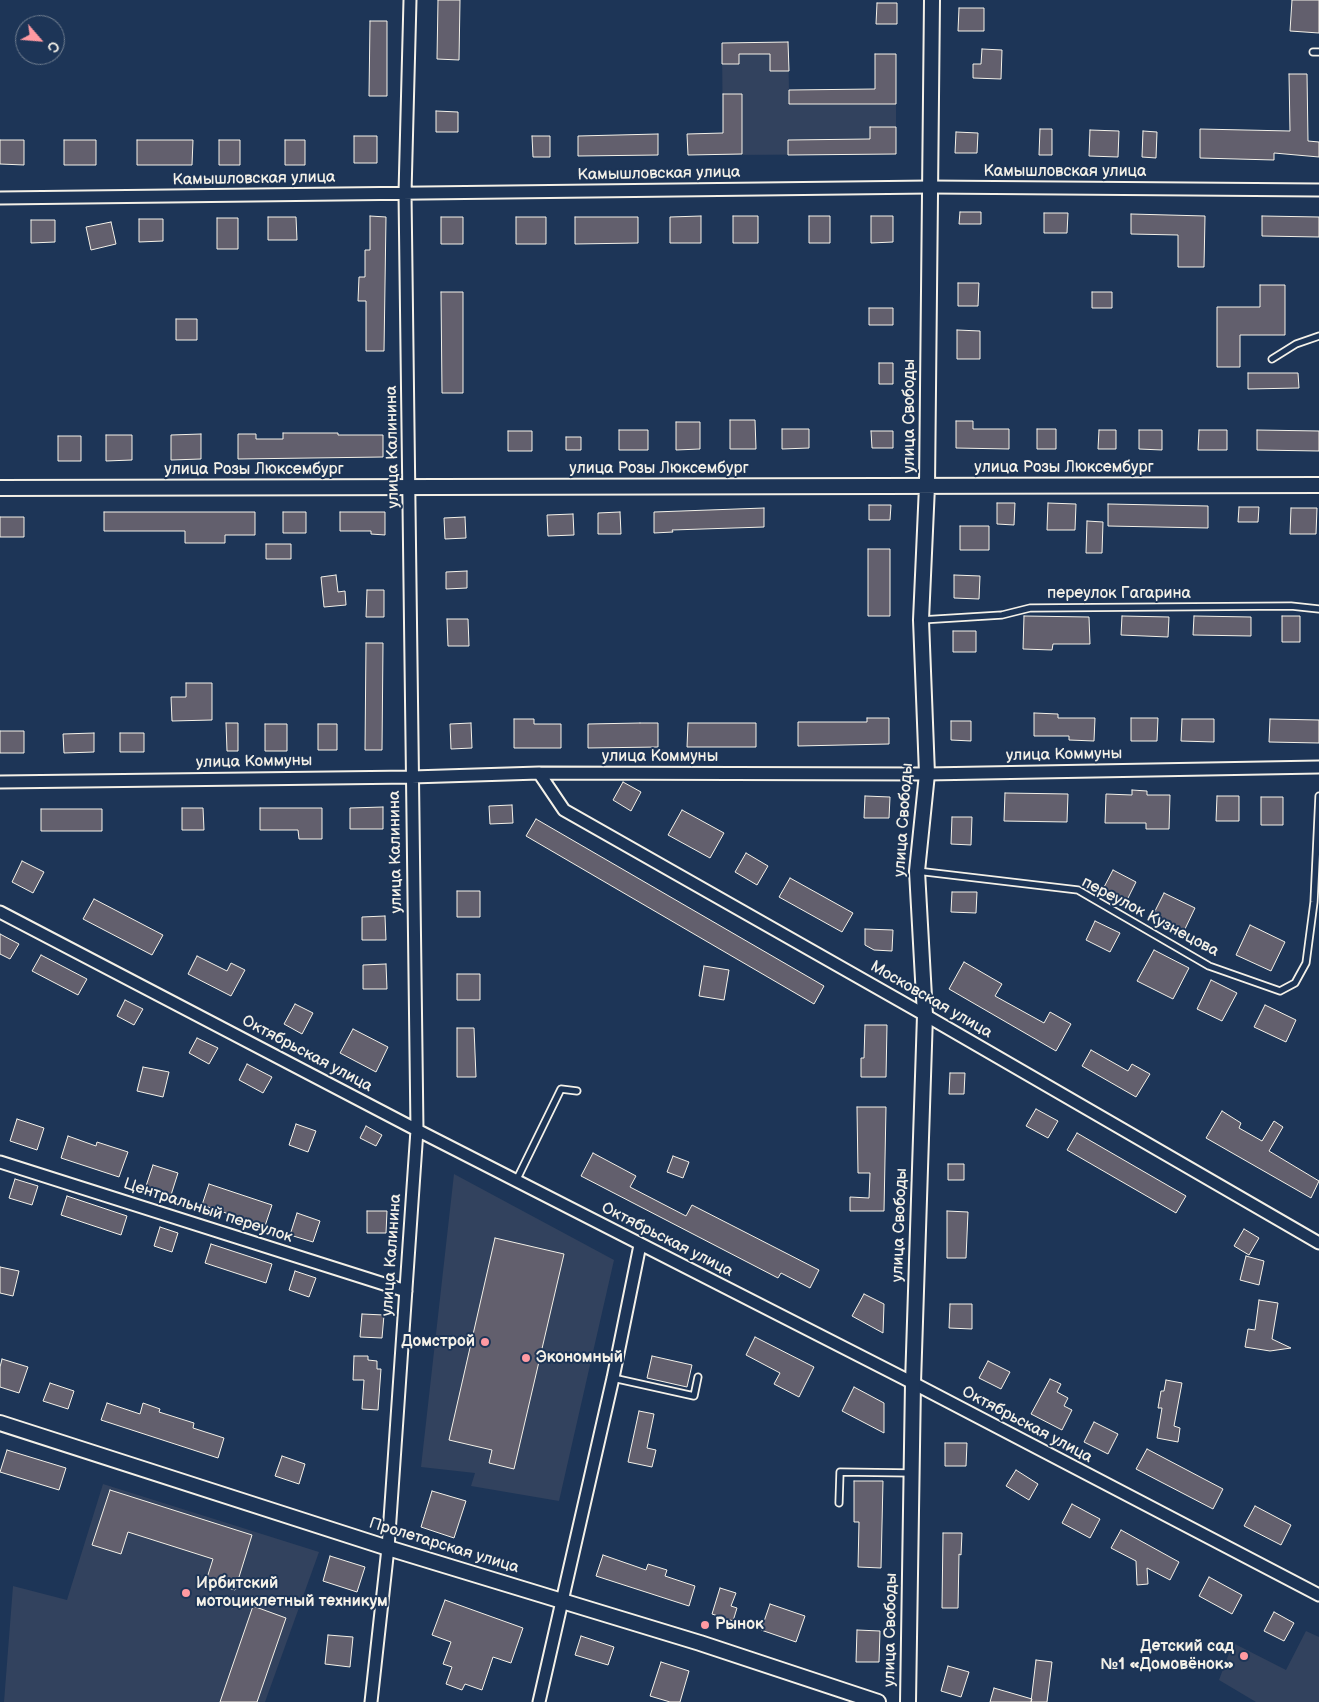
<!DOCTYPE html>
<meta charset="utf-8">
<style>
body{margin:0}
#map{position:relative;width:1319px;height:1702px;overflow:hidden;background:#1d3557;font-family:"Balsamiq Sans",sans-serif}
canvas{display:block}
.north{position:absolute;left:15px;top:15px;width:50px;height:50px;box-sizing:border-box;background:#1d3557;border:1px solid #738091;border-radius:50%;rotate:117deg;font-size:14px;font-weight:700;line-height:20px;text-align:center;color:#f4f1e8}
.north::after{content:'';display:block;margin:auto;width:18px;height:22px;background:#ff9aa2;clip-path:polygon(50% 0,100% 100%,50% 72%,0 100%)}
</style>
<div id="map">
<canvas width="1319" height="1702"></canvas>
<div class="north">С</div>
</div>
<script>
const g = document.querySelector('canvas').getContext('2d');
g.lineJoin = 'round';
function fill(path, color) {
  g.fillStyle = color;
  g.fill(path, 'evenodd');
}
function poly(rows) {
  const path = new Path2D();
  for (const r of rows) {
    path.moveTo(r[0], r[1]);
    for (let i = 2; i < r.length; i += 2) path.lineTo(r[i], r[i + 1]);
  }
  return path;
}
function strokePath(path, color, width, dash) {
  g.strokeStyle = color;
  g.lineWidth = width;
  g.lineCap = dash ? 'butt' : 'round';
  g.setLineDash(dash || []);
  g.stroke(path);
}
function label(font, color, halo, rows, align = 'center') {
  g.font = font + ' "Balsamiq Sans",sans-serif';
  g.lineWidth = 4;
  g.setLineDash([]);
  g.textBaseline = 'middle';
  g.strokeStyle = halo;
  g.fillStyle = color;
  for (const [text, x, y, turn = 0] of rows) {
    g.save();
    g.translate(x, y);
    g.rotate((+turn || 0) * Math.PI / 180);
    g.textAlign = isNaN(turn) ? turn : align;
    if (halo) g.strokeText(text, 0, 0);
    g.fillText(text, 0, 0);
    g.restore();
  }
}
fill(poly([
 [788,42,789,90,896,89,896,154,723,155,722,43],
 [454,1174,614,1260,559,1501,471,1486,475,1473,421,1467],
 [103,1484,319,1552,265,1702,4,1702,13,1586,67,1600],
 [1306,1631,1319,1637,1319,1702,1256,1702,1219,1680,1233,1643,1286,1670]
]), '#32425e');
const building = poly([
 [438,0,460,0,459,60,437,59,438,0],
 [1292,0,1319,0,1319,33,1290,31,1292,0],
 [877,3,897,3,897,24,876,24,877,3],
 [959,8,984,8,984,31,958,31,959,8],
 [370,21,387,21,387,96,369,96,370,21],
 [788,42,789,71,770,71,770,54,739,54,739,64,722,64,722,43,788,42],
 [982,49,1002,50,1001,79,973,78,973,64,981,64,982,49],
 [875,54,896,54,896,104,789,104,789,90,875,89,875,54],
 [1289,74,1307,74,1308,141,1319,142,1319,157,1274,153,1274,160,1200,158,1200,129,1290,131,1289,74],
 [723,94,742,94,742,154,688,155,687,134,723,133,723,94],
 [436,111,458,112,458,132,436,132,436,111],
 [870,127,896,127,896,154,788,155,788,140,870,139,870,127],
 [1040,129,1052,129,1052,155,1039,155,1040,129],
 [1090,130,1119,131,1118,157,1089,156,1090,130],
 [1143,131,1157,132,1156,158,1142,157,1143,131],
 [956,132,978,133,977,153,955,153,956,132],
 [658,134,658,155,578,156,578,136,658,134],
 [354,136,377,136,377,163,354,163,354,136],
 [532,136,550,136,550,157,533,157,532,136],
 [0,140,24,140,24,165,0,164,0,140],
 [64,140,96,140,96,165,64,165,64,140],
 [137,140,193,140,192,165,137,165,137,140],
 [219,140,240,140,240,165,219,165,219,140],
 [285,140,305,140,305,165,285,165,285,140],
 [960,212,981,212,981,224,959,224,960,212],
 [1044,213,1068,213,1067,233,1044,233,1044,213],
 [1131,214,1205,216,1204,267,1178,267,1178,235,1131,234,1131,214],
 [370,216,386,217,384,351,366,351,366,301,358,301,359,277,365,277,365,250,370,250,370,216],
 [701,216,701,243,670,243,670,217,701,216],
 [733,216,758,216,758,243,733,243,733,216],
 [809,216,830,216,830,243,809,243,809,216],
 [871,216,893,216,893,242,871,243,871,216],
 [1262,216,1319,217,1319,237,1262,236,1262,216],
 [268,217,296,217,297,240,268,240,268,217],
 [441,217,463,217,463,244,441,244,441,217],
 [516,217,546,217,546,244,516,244,516,217],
 [575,217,638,217,638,243,575,244,575,217],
 [217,218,238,218,238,249,217,249,217,218],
 [139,219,163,219,163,241,139,242,139,219],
 [31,220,55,220,55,242,31,243,31,220],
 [111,222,116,244,91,250,86,227,111,222],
 [958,283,979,283,978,306,958,306,958,283],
 [1260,285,1285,285,1285,335,1240,335,1240,367,1217,367,1217,307,1260,307,1260,285],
 [441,292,463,292,463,393,442,393,441,292],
 [1092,292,1112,292,1112,308,1092,308,1092,292],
 [869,308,893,308,893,325,869,325,869,308],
 [176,319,197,319,197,340,176,340,176,319],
 [957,330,980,331,980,359,957,359,957,330],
 [879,363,893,363,893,384,879,384,879,363],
 [1248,373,1298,373,1299,388,1248,389,1248,373],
 [730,420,755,420,756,449,730,449,730,420],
 [956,421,973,421,973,429,1009,429,1009,449,956,448,956,421],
 [676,422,700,422,700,449,676,450,676,422],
 [782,429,809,429,809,448,782,449,782,429],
 [1037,429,1056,429,1056,449,1037,449,1037,429],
 [619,430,648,430,648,450,619,450,619,430],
 [1099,430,1116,430,1116,449,1098,449,1099,430],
 [1139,430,1162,430,1162,450,1139,449,1139,430],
 [1199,430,1227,430,1227,450,1198,450,1199,430],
 [1257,430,1319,431,1319,451,1257,450,1257,430],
 [508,431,532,431,532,451,508,451,508,431],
 [871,431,893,431,893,448,872,448,871,431],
 [283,433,338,433,338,435,383,435,383,457,238,459,238,434,256,434,256,439,283,439,283,433],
 [201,434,201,459,171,460,171,435,201,434],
 [106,435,132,435,132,460,106,461,106,435],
 [58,436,81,436,81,461,58,461,58,436],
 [566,437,581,437,581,450,566,450,566,437],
 [997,503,1015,503,1014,525,997,524,997,503],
 [1048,503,1076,504,1075,530,1047,530,1048,503],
 [1108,504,1208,506,1208,528,1108,526,1108,504],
 [869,505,891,505,890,520,869,520,869,505],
 [1239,507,1259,507,1258,522,1238,522,1239,507],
 [764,508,764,527,672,530,673,532,654,533,654,512,764,508],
 [1291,508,1317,508,1316,534,1290,534,1291,508],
 [104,512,255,512,255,535,225,535,225,543,185,543,185,531,104,531,104,512],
 [283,512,306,512,306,533,283,533,283,512],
 [340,512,385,512,385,535,371,534,371,531,340,531,340,512],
 [620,512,621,534,598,534,598,513,620,512],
 [573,514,574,535,548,536,547,515,573,514],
 [0,517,24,517,24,537,0,537,0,517],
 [465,517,466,538,445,539,444,518,465,517],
 [1087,521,1103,522,1102,553,1086,553,1087,521],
 [960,526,989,526,989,550,960,550,960,526],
 [266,544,291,544,291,559,266,559,266,544],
 [868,549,890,549,890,616,868,616,868,549],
 [467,571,467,588,446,589,446,572,467,571],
 [336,575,338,592,345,591,346,605,324,607,321,577,336,575],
 [954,575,980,576,979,599,954,598,954,575],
 [367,590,384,590,384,617,366,617,367,590],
 [1024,616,1089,617,1090,644,1053,644,1052,650,1023,649,1024,616],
 [1122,616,1169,617,1168,637,1121,635,1122,616],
 [1194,616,1251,617,1251,636,1193,635,1194,616],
 [1282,616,1300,616,1300,642,1282,642,1282,616],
 [447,619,468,619,469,646,448,646,447,619],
 [953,631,976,631,976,652,953,652,953,631],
 [366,643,383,643,382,750,365,750,366,643],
 [186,683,212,683,212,720,172,721,171,697,186,697,186,683],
 [1034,713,1058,714,1058,718,1095,718,1094,741,1069,740,1069,736,1034,736,1034,713],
 [867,718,889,718,889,744,798,746,798,722,867,722,867,718],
 [1131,718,1158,718,1157,741,1131,741,1131,718],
 [514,719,534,719,534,724,561,724,561,748,514,748,514,719],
 [1182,719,1214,719,1214,742,1181,741,1182,719],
 [1270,719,1319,720,1319,743,1269,742,1270,719],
 [951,721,971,721,971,741,951,740,951,721],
 [226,723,238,723,238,751,227,751,226,723],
 [471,723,472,748,451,749,450,724,471,723],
 [640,723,658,723,658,747,588,748,588,724,640,723],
 [688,723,756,723,756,747,687,747,688,723],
 [265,724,287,724,287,751,265,751,265,724],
 [318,724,337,724,337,750,318,750,318,724],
 [0,731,24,731,24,753,0,753,0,731],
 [94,733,94,752,64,753,63,734,94,733],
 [120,733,144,733,144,752,120,752,120,733],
 [623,782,641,792,631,811,613,800,623,782],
 [1132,790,1147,791,1147,795,1170,795,1169,829,1146,829,1146,823,1105,823,1106,794,1132,795,1132,790],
 [1005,793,1068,794,1067,822,1004,821,1005,793],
 [865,796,890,797,889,818,864,818,865,796],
 [1217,796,1239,796,1239,821,1216,821,1217,796],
 [1261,797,1283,797,1283,825,1261,825,1261,797],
 [512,805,513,823,490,824,489,806,512,805],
 [383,807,383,829,350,829,350,808,383,807],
 [182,808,203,808,204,830,182,830,182,808],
 [260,808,322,808,322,839,299,839,298,830,260,830,260,808],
 [41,809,102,809,102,831,41,831,41,809],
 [682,810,724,833,710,858,668,835,682,810],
 [952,817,972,817,971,845,951,844,952,817],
 [536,819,824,986,814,1004,526,836,536,819],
 [746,853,768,866,757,885,735,872,746,853],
 [22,861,44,872,33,893,12,882,22,861],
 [1113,870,1136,882,1127,900,1103,889,1113,870],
 [790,878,853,913,842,932,779,897,790,878],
 [457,891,480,891,480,917,457,917,457,891],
 [952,892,977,892,976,913,951,912,952,892],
 [1164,893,1195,908,1184,931,1153,915,1164,893],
 [94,899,163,935,152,955,83,919,94,899],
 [385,916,386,940,362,940,362,917,385,916],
 [1095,921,1120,933,1110,952,1086,940,1095,921],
 [1250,925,1285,942,1271,971,1236,955,1250,925],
 [865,929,893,930,892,951,874,950,865,945,865,929],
 [0,934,19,944,10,959,0,954,0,934],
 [1154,950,1189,968,1173,999,1137,981,1154,950],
 [41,955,87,979,78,995,32,971,41,955],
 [197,956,227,971,231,963,245,970,231,996,188,974,197,956],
 [964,962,1002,984,995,996,1044,1023,1050,1012,1071,1024,1056,1051,949,989,964,962],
 [386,964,387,989,363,989,363,965,386,964],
 [704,966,729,970,724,1000,699,996,704,966],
 [457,974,480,974,480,1000,457,1000,457,974],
 [1211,980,1237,993,1222,1021,1197,1009,1211,980],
 [125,1000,143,1009,134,1025,117,1016,125,1000],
 [295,1004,313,1013,302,1034,284,1024,295,1004],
 [1265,1005,1296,1020,1286,1042,1254,1027,1265,1005],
 [865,1025,887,1025,886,1077,861,1077,861,1058,864,1058,865,1025],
 [457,1028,474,1028,476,1077,457,1077,457,1028],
 [353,1029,388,1047,376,1072,340,1053,353,1029],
 [197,1038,218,1048,209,1064,189,1053,197,1038],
 [1091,1050,1128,1071,1132,1064,1150,1074,1136,1097,1082,1066,1091,1050],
 [247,1064,272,1077,263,1093,239,1080,247,1064],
 [143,1067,169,1072,163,1097,137,1091,143,1067],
 [950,1073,965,1073,964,1094,949,1094,950,1073],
 [857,1107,886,1107,884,1211,850,1211,850,1197,869,1198,870,1173,858,1173,857,1107],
 [1036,1109,1058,1121,1048,1138,1026,1126,1036,1109],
 [1222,1111,1241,1123,1239,1128,1262,1141,1274,1121,1283,1127,1269,1151,1319,1181,1311,1198,1206,1138,1222,1111],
 [17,1119,44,1128,37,1150,10,1141,17,1119],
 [296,1124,316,1131,308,1152,289,1145,296,1124],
 [366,1126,382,1135,376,1146,360,1138,366,1126],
 [1077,1133,1186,1196,1176,1213,1067,1150,1077,1133],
 [68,1136,96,1146,97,1142,128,1152,119,1177,61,1158,68,1136],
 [593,1153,636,1176,630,1187,686,1216,692,1205,819,1270,810,1288,781,1273,778,1278,581,1176,593,1153],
 [673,1156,689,1162,683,1178,667,1172,673,1156],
 [948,1164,964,1164,964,1180,948,1180,948,1164],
 [153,1165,178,1173,171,1195,146,1186,153,1165],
 [15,1179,38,1186,32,1205,9,1198,15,1179],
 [209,1184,272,1205,265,1226,202,1205,209,1184],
 [67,1196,127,1216,121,1235,61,1215,67,1196],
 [367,1211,387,1211,386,1233,367,1233,367,1211],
 [947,1211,968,1212,966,1258,947,1258,947,1211],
 [297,1213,320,1221,313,1242,290,1235,297,1213],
 [160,1227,178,1233,172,1252,154,1246,160,1227],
 [1244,1229,1259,1238,1249,1255,1234,1246,1244,1229],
 [495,1238,564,1254,514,1469,489,1463,492,1450,449,1440,495,1238],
 [211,1244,272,1264,266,1283,205,1263,211,1244],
 [1246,1256,1264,1261,1259,1285,1240,1280,1246,1256],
 [0,1267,19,1271,13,1296,0,1293,0,1267],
 [295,1271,316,1278,309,1297,289,1290,295,1271],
 [864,1294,884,1304,883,1333,852,1316,864,1294],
 [1259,1300,1278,1303,1272,1339,1291,1348,1270,1351,1245,1347,1248,1329,1255,1330,1259,1300],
 [950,1304,972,1304,972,1329,949,1328,950,1304],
 [362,1314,384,1315,382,1338,360,1337,362,1314],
 [755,1337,814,1367,799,1397,774,1384,780,1373,746,1355,755,1337],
 [354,1356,368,1356,368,1360,377,1361,377,1369,381,1369,378,1410,362,1409,364,1380,353,1380,354,1356],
 [652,1356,692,1365,687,1387,647,1378,652,1356],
 [2,1359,28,1367,19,1393,0,1387,0,1367,2,1359],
 [988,1361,1010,1372,1001,1389,979,1378,988,1361],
 [1050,1379,1061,1384,1057,1392,1068,1398,1064,1406,1072,1410,1062,1430,1031,1414,1050,1379],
 [1166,1380,1182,1383,1174,1426,1180,1428,1178,1442,1157,1438,1162,1408,1158,1408,1161,1391,1164,1391,1166,1380],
 [50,1383,74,1391,68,1409,43,1401,50,1383],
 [854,1387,884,1403,884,1433,842,1411,854,1387],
 [107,1403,140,1414,143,1403,160,1409,159,1412,194,1423,193,1428,224,1438,218,1458,101,1420,107,1403],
 [639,1411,654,1414,647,1448,656,1450,652,1467,628,1462,639,1411],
 [1094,1422,1118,1434,1108,1454,1084,1442,1094,1422],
 [945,1443,967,1443,966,1466,945,1466,945,1443],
 [1147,1449,1223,1489,1213,1509,1136,1469,1147,1449],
 [7,1450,66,1468,59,1490,0,1472,7,1450],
 [282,1456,305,1464,299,1484,275,1476,282,1456],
 [1016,1470,1038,1484,1029,1500,1006,1486,1016,1470],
 [854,1481,883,1481,881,1568,858,1567,859,1522,854,1522,854,1481],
 [110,1490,252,1535,235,1590,206,1581,213,1559,128,1532,121,1554,92,1545,110,1490],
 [432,1491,466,1501,454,1538,421,1527,432,1491],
 [1072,1504,1100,1519,1090,1538,1062,1523,1072,1504],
 [1255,1506,1291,1525,1281,1545,1244,1526,1255,1506],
 [1121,1530,1179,1562,1170,1580,1147,1568,1148,1584,1137,1585,1136,1561,1111,1548,1121,1530],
 [943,1533,962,1533,961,1555,959,1554,958,1608,942,1608,943,1533],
 [603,1555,646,1570,648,1564,667,1570,665,1576,695,1586,689,1606,596,1576,603,1555],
 [330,1556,365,1567,357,1592,323,1581,330,1556],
 [1209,1577,1242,1595,1232,1614,1199,1596,1209,1577],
 [720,1588,736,1593,731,1606,737,1608,733,1621,712,1614,720,1588],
 [445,1600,523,1628,511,1663,493,1657,482,1690,465,1684,462,1690,446,1684,452,1667,443,1664,451,1642,432,1635,445,1600],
 [770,1604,805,1616,796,1642,761,1630,770,1604],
 [253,1606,286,1618,257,1702,220,1702,253,1606],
 [1274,1612,1294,1623,1284,1641,1264,1631,1274,1612],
 [857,1630,880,1631,879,1662,856,1662,857,1630],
 [328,1635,353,1637,350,1667,325,1664,328,1635],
 [581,1636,614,1647,608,1665,575,1655,581,1636],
 [1036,1660,1052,1662,1047,1702,1031,1702,1036,1660],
 [661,1662,689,1671,680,1702,670,1702,650,1696,661,1662],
 [948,1666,969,1672,961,1697,941,1691,948,1666],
 [994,1688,1032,1699,1031,1702,990,1702,994,1688]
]);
fill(building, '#625f6d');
strokePath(building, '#f4f1e8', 1);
const service = poly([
 [1313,52,1319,52],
 [1272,359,1296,344,1319,336],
 [921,620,1002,615,1030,608,1291,606,1319,609],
 [917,871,1078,890,1209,966,1280,991,1295,983,1306,963,1314,902,1319,796],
 [516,1181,561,1089,577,1091],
 [613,1378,694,1396,698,1377],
 [839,1503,840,1472,912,1473]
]);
const minor = poly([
 [0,198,930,187,1319,190],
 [539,773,564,810,925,1015,1319,1243],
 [0,782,412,777,539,773,927,774,1319,767],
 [0,912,417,1130,913,1383,1319,1595],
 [0,1162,406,1291],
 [371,1702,388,1548,417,1130,405,193,410,0],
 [539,1702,613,1378,640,1245]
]);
const tertiary = poly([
 [0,488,1319,485],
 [0,1423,388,1548,700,1643,878,1702],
 [908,1702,913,1383,925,1015,917,871,927,774,921,620,927,486,932,0]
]);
strokePath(service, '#f4f1e8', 9);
strokePath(minor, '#f4f1e8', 15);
strokePath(tertiary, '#f4f1e8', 18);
strokePath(service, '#1d3557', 5.5);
strokePath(minor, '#1d3557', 11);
strokePath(tertiary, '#1d3557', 14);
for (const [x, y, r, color] of [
 [485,1342,5,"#ff9aa2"],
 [526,1358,5,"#ff9aa2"],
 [186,1593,5,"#ff9aa2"],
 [705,1625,5,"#ff9aa2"],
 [1244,1656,5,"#ff9aa2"]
]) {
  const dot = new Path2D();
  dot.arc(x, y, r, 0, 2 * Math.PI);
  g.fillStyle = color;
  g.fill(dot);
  strokePath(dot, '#1d3557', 2);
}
label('16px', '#f4f1e8', '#1d3557', [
 ["Камышловская улица",1065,172],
 ["Камышловская улица",659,174,-1],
 ["Камышловская улица",254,179,-1],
 ["улица Свободы",910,416,-90],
 ["улица Калинина",393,447,-91],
 ["улица Розы Люксембург",1064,468],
 ["улица Розы Люксембург",659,469],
 ["улица Розы Люксембург",254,470],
 ["переулок Гагарина",1119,594],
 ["улица Коммуны",1064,755,-1],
 ["улица Коммуны",660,757],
 ["улица Коммуны",254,762,-1],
 ["улица Свободы",904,820,-86],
 ["улица Калинина",396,852,-91],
 ["переулок Кузнецова",1150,917,28],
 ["Московская улица",931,1000,30],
 ["Октябрьская улица",307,1054,28],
 ["Центральный переулок",208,1211,18],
 ["улица Свободы",900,1225,-88],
 ["Октябрьская улица",667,1240,27],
 ["улица Калинина",392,1255,-86],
 ["Октябрьская улица",1027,1425,28],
 ["Пролетарская улица",444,1546,17],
 ["улица Свободы",891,1630,-89]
]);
label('bold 16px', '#f4f1e8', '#1d3557', [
 ["Домстрой",475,1342,"right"],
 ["Экономный",536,1358],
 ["Ирбитский",196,1584],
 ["мотоциклетный техникум",196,1602],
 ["Рынок",715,1625],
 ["Детский сад",1234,1647,"right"],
 ["№1 «Домовёнок»",1234,1665,"right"]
], 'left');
</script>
